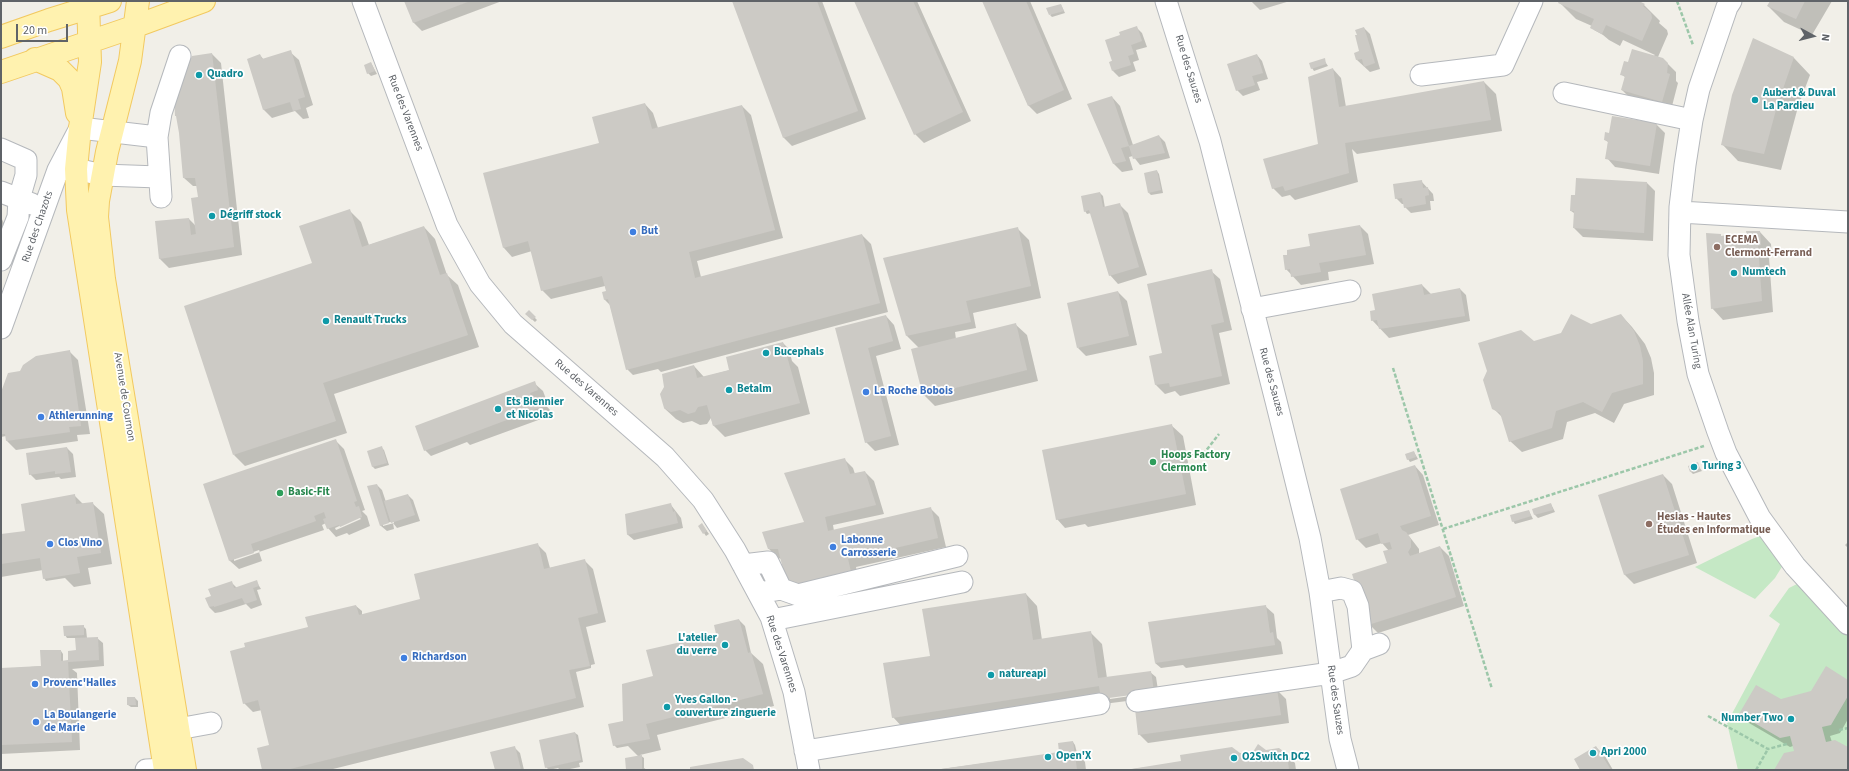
<!DOCTYPE html>
<meta charset="utf-8">
<style>
body{margin:0}
#map{position:relative;width:1849px;height:771px;overflow:hidden;background:#f1efe8;font-family:"Source Sans 3",sans-serif}
canvas{display:block}
.frame{position:absolute;inset:0;border:2px solid #5f6368;pointer-events:none}
.north{position:absolute;left:1793px;top:16px;width:40px;height:40px;-webkit-text-stroke:3px #fff;paint-order:stroke;rotate:97deg;font-size:11px;font-weight:700;line-height:16px;text-align:center;color:#5f6368}
.north::after{content:'';display:block;margin:auto;width:14px;height:18px;background:#5f6368;clip-path:polygon(50% 0,100% 100%,50% 72%,0 100%)}
.scale{position:absolute;left:16px;top:24px;width:52px;height:18px;box-sizing:border-box;border:2px solid #5f6368;border-top:0;padding-left:5px;font-size:12px;line-height:14px;white-space:nowrap;color:#5f6368;-webkit-text-stroke:3px #fff;paint-order:stroke}
</style>
<div id="map">
<canvas width="1849" height="771"></canvas>
<div class="frame"></div>
<div class="north">N</div>
<div class="scale">20 m</div>
</div>
<script>
const g = document.querySelector('canvas').getContext('2d');
g.lineJoin = 'round';
function fill(path, color) {
  g.fillStyle = color;
  g.fill(path, 'evenodd');
}
function poly(rows) {
  const path = new Path2D();
  for (const r of rows) {
    path.moveTo(r[0], r[1]);
    for (let i = 2; i < r.length; i += 2) path.lineTo(r[i], r[i + 1]);
  }
  return path;
}
function strokePath(path, color, width, dash) {
  g.strokeStyle = color;
  g.lineWidth = width;
  g.lineCap = dash ? 'butt' : 'round';
  g.setLineDash(dash || []);
  g.stroke(path);
}
function label(font, color, halo, rows, align = 'center') {
  g.font = font + ' "Source Sans 3",sans-serif';
  g.lineWidth = 3.5;
  g.setLineDash([]);
  g.textBaseline = 'middle';
  g.strokeStyle = halo;
  g.fillStyle = color;
  for (const [text, x, y, turn = 0] of rows) {
    g.save();
    g.translate(x, y);
    g.rotate((+turn || 0) * Math.PI / 180);
    g.textAlign = isNaN(turn) ? turn : align;
    if (halo) g.strokeText(text, 0, 0);
    g.fillText(text, 0, 0);
    g.restore();
  }
}
fill(poly([
 [1763,535,1783,565,1775,578,1755,599,1695,567,1752,539],
 [1799,583,1848,634,1848,770,1738,770,1727,723,1780,624,1769,616,1789,588]
]), '#c5e8c5');
fill(poly([
 [405,1,502,1,422,31,413,22],
 [733,1,822,1,866,119,792,146,784,138],
 [855,1,917,1,971,121,924,143,915,134],
 [983,1,1030,1,1072,99,1037,114,1028,105],
 [1251,1,1290,1,1260,10],
 [1560,1,1637,1,1644,5,1660,21,1659,23,1667,30,1668,34,1658,57,1663,59,1676,72,1676,81,1678,83,1671,110,1630,98,1622,90,1625,77,1622,75,1655,55,1623,40,1620,46,1609,40,1603,35,1594,30,1592,26,1576,19,1559,2],
 [1771,1,1832,1,1812,35,1784,22,1768,6],
 [1061,5,1065,13,1052,17,1050,15],
 [1136,27,1142,33,1147,47,1136,50,1139,60,1133,62,1136,71,1119,77,1113,71,1110,62,1113,61,1121,36],
 [1364,28,1370,34,1380,69,1370,72,1357,60,1360,52,1358,35],
 [1753,40,1794,58,1810,75,1798,107,1781,170,1738,161,1722,144],
 [290,52,299,60,313,105,306,108,309,118,303,119,295,111,272,118,264,110,260,55,264,60],
 [212,54,221,63,242,255,169,268,160,259,156,222,189,219,196,226,199,198,197,186,193,186,184,178],
 [1257,55,1262,61,1268,79,1257,82,1260,90,1243,96,1237,90],
 [1324,60,1328,66,1314,71,1312,68],
 [371,63,377,74,371,76,368,73],
 [1333,69,1341,78,1346,107,1484,82,1496,94,1502,131,1357,154,1352,149,1358,182,1295,200,1290,195,1282,197,1273,188,1319,145],
 [1112,97,1120,106,1133,145,1159,136,1165,142,1170,158,1140,165,1133,156,1129,157,1133,170,1122,172,1113,163],
 [645,104,653,113,658,128,742,106,751,115,783,238,697,261,701,277,862,235,871,244,888,312,661,372,658,369,633,375,627,369,610,305,605,300,603,293,607,292,605,286,551,299,542,290,532,251,512,257,504,248,484,174,600,144],
 [1656,124,1665,133,1659,174,1615,167,1607,158,1608,142,1605,140,1612,134],
 [1157,171,1159,174,1163,193,1151,195,1149,193],
 [1421,181,1433,194,1434,201,1430,201,1431,210,1411,213,1405,207,1404,204,1402,204,1396,198],
 [1647,183,1655,191,1653,241,1583,237,1574,228,1574,213,1571,211],
 [1100,193,1103,196,1105,208,1119,204,1128,213,1147,275,1118,284,1110,275,1091,213,1087,214,1085,211],
 [349,210,361,222,369,245,424,227,435,239,447,275,458,285,479,347,334,394,347,433,245,466,234,455,313,264],
 [1,217,11,239,1,247],
 [1360,226,1368,234,1374,264,1328,272,1329,280,1301,285,1286,269,1311,247],
 [1017,228,1029,240,1041,298,973,313,976,328,955,332,956,339,1015,324,1027,335,1038,381,935,406,924,395,919,348,907,336,884,259],
 [1760,232,1771,244,1772,256,1769,257,1773,312,1723,320,1712,308,1720,235,1722,237,1749,237],
 [1211,271,1220,279,1232,330,1219,333,1230,384,1180,396,1175,391,1165,394,1156,385,1150,357,1164,354],
 [1422,285,1431,294,1460,289,1466,295,1470,321,1389,338,1372,320,1376,311],
 [1118,292,1127,301,1137,345,1086,356,1078,348],
 [529,312,537,320,535,322,526,314],
 [1621,315,1632,327,1645,344,1651,358,1654,373,1654,395,1624,404,1614,423,1595,413,1567,422,1563,439,1522,452,1510,441,1503,418,1493,408,1534,343],
 [886,316,894,325,901,349,876,356,899,445,875,451,866,442,836,329],
 [783,343,789,349,792,361,798,367,810,414,725,437,713,425,711,418,707,424,700,425,692,421,683,423,676,419,664,408,694,366,704,377,730,370],
 [69,351,78,360,90,434,77,435,78,441,16,450,7,441,6,436,1,437,1,394,21,372],
 [534,383,543,391,546,399,541,400,550,410,552,415,470,445,467,442,431,456,425,450],
 [1171,425,1183,436,1196,505,1088,527,1085,524,1065,528,1057,519],
 [335,440,344,449,365,510,362,511,367,516,370,526,349,535,347,533,336,537,328,528,326,523,322,525,324,530,259,552,262,561,239,569,230,561,204,485],
 [359,517,361,519,336,530,335,528],
 [259,550,260,552,234,561,234,559],
 [381,447,384,450,389,465,375,469,373,467,368,452],
 [67,448,73,454,76,477,61,479,59,477,36,480,30,474],
 [1414,452,1418,459,1410,462,1408,459],
 [845,460,853,468,855,474,865,472,874,481,884,514,833,525,834,531,931,509,939,517,946,547,856,567,859,581,778,558,769,549,805,522],
 [1697,464,1702,471,1693,474,1691,472],
 [1415,466,1423,475,1439,525,1408,535,1409,536,1419,549,1419,554,1440,547,1449,556,1464,606,1378,633,1369,624,1388,564,1389,551,1382,543,1366,548,1357,539],
 [1663,475,1672,484,1697,563,1634,584,1625,575,1600,495],
 [377,485,382,490,386,502,408,495,413,500,420,521,397,528,393,523,394,529,387,531,381,526],
 [394,521,394,523,383,526,383,524],
 [74,495,83,504,92,503,104,514,112,564,88,568,91,584,74,587,65,578,46,581,44,578,43,570,1,577,1,535,26,532],
 [1551,504,1555,512,1538,518,1535,515,1534,509],
 [671,505,681,518,683,528,634,540,628,535,626,515],
 [1529,511,1533,519,1515,524,1513,521],
 [704,527,709,534,706,536,704,533],
 [1848,542,1848,548,1845,545],
 [537,544,546,553,550,568,584,560,593,569,606,622,586,627,595,664,591,665,591,668,576,672,584,707,329,770,263,770,271,746,262,710,253,712,244,703,310,628,356,606,362,611,362,615,421,600],
 [256,581,261,589,257,590,262,605,251,609,246,604,221,612,215,613,209,607,212,597,231,582,237,588],
 [1026,594,1037,606,1042,640,1090,632,1102,644,1107,678,1150,672,1156,677,1158,690,1110,697,1110,699,1158,692,1159,697,904,729,893,717,931,657],
 [1265,606,1274,614,1277,638,1281,642,1283,654,1186,668,1183,665,1161,668,1155,663],
 [739,620,745,626,751,653,763,664,774,706,657,735,661,750,640,755,644,758,644,768,647,770,627,770,638,756,628,746,617,748,614,745,623,722,655,677],
 [83,626,86,629,87,638,97,638,103,643,104,666,72,669,77,673,80,750,1,754,1,669,43,666,61,651,63,654,63,661,69,661,77,651,76,638,67,638,65,635],
 [1848,681,1848,719,1840,733,1830,736,1832,742,1848,748,1848,770,1776,770,1795,751,1793,746,1790,747,1749,723,1741,714],
 [1277,690,1286,699,1289,723,1148,743,1139,734],
 [135,698,138,701,138,707,131,707,128,705],
 [575,733,578,735,583,762,579,763,580,767,565,770,560,770,558,768,549,770,546,767],
 [1073,742,1075,745,1077,753,1085,762,1086,770,934,770,1060,753],
 [514,747,520,753,524,770,496,770],
 [1596,747,1605,756,1613,770,1582,770],
 [1266,751,1286,754,1295,763,1296,770,1125,770]
]), '#0003');
fill(poly([
 [404,1,470,1,413,23],
 [732,1,817,1,858,111,783,138],
 [854,1,913,1,963,112,914,135],
 [982,1,1026,1,1064,90,1028,106],
 [1559,1,1639,1,1645,4,1643,6,1651,13,1652,18,1642,41,1606,25,1602,34,1590,28,1594,19,1558,3],
 [1770,1,1805,1,1796,19,1767,6],
 [1061,4,1064,11,1049,15,1046,8],
 [1137,26,1142,41,1131,45,1134,54,1128,56,1131,65,1112,71,1109,62,1112,61,1105,40,1120,35,1119,32],
 [1364,27,1375,63,1364,67,1362,59,1356,60,1354,53,1359,51,1355,35,1357,35,1355,30],
 [1753,38,1794,57,1777,106,1764,154,1721,145,1732,95],
 [1632,49,1663,58,1668,63,1667,73,1670,74,1662,102,1621,90,1625,76,1620,75,1624,61,1628,62],
 [291,50,305,97,298,99,301,109,293,111,290,102,263,110,247,59,260,54,262,59],
 [212,53,234,247,159,259,155,221,189,218,191,235,196,234,191,198,198,197,195,178,183,178,179,133,176,116,175,116,174,95,192,56],
 [1257,54,1263,73,1252,76,1255,85,1236,91,1227,64],
 [1325,58,1326,64,1311,69,1309,63],
 [371,62,375,71,367,74,364,65],
 [1333,68,1339,107,1484,81,1491,120,1345,143,1349,173,1285,191,1283,186,1272,189,1263,159,1318,144,1308,77],
 [1112,96,1129,146,1121,148,1126,161,1113,164,1087,104],
 [645,103,652,129,742,105,775,230,689,252,695,278,862,234,880,303,626,370,608,299,604,300,602,292,606,291,602,276,541,291,528,241,503,248,483,173,599,143,592,117],
 [1612,116,1657,123,1650,166,1605,159,1608,141,1604,140,1605,132,1609,133],
 [1159,135,1165,153,1133,159,1129,146],
 [1157,170,1161,190,1148,193,1144,173],
 [1576,178,1647,182,1644,233,1573,228,1574,211,1570,211,1571,195,1575,195],
 [1422,180,1423,188,1428,187,1429,195,1425,196,1426,204,1404,208,1402,198,1395,199,1393,184],
 [1100,192,1103,207,1120,203,1139,267,1109,276,1089,210,1084,212,1081,196],
 [350,209,362,247,424,226,440,275,447,273,468,335,323,383,336,421,233,455,184,306,312,263,299,226],
 [1360,225,1366,255,1319,263,1321,272,1291,277,1290,269,1285,270,1283,255,1287,255,1287,250,1310,246,1308,234],
 [1018,227,1031,286,966,301,971,322,906,336,883,258],
 [1746,231,1760,231,1761,245,1758,246,1762,301,1711,309,1706,233,1721,234,1721,236,1729,235,1747,236],
 [1212,269,1224,322,1211,325,1222,376,1170,387,1169,383,1155,385,1149,356,1162,353,1147,284],
 [1422,284,1424,295,1460,288,1465,316,1379,329,1377,320,1371,321,1370,311,1375,310,1372,294],
 [1118,291,1129,336,1077,348,1067,303],
 [529,310,536,317,532,320,525,314],
 [1571,314,1591,324,1621,314,1634,331,1640,346,1643,361,1643,384,1612,393,1602,412,1583,402,1556,411,1552,428,1509,442,1500,413,1492,409,1483,380,1487,371,1478,343,1521,330,1534,341,1561,333],
 [886,315,893,341,868,348,891,436,865,443,835,328],
 [1016,323,1027,370,923,396,911,349],
 [783,342,800,403,713,426,707,405,698,407,695,412,688,414,680,410,671,412,664,408,660,394,664,387,662,374,694,365,697,378,729,370,726,357],
 [70,350,81,426,69,427,70,432,6,441,5,434,1,434,1,392,8,373,20,371,23,365,36,356],
 [535,381,538,390,530,393,534,403,542,400,544,406,424,451,415,426],
 [1172,424,1186,494,1056,520,1042,450],
 [336,439,357,501,354,502,356,507,359,506,362,517,340,527,339,525,327,529,323,519,326,518,324,512,314,516,316,521,251,544,254,553,229,561,203,484],
 [382,446,387,463,372,467,367,451],
 [67,447,71,472,55,474,55,471,29,475,26,453],
 [1414,451,1416,457,1407,460,1405,454],
 [845,458,850,474,865,471,876,505,825,517,828,531,931,507,938,538,848,559,851,572,793,586,786,581,778,549,768,549,762,532,804,522,784,473],
 [1698,462,1700,469,1690,472,1688,466],
 [1415,465,1431,516,1400,526,1402,530,1406,532,1411,539,1411,547,1408,552,1410,556,1440,546,1456,597,1368,625,1352,574,1387,563,1383,551,1392,549,1390,542,1381,544,1378,533,1356,540,1340,489],
 [1663,474,1689,555,1624,575,1598,495],
 [377,484,389,523,380,526,367,486],
 [75,494,76,504,93,502,101,553,77,557,80,573,43,579,40,558,1,564,1,534,25,531,21,504],
 [408,494,415,515,391,523,384,501],
 [671,503,673,512,675,511,678,523,627,535,625,514],
 [1551,503,1553,510,1534,515,1532,509],
 [1529,510,1531,516,1512,522,1510,515],
 [702,523,707,531,703,534,698,526],
 [538,543,544,569,585,559,598,613,578,618,590,666,569,670,576,698,286,770,262,770,257,748,269,745,258,700,243,704,230,651,245,647,244,643,308,627,305,617,356,605,359,615,420,599,414,574],
 [257,580,259,586,253,588,257,600,245,604,242,598,214,607,214,606,209,607,205,598,211,596,208,589,232,581,234,588],
 [1026,593,1033,640,1091,631,1098,678,1151,671,1154,692,1101,699,1099,686,892,718,883,663,930,656,922,609],
 [1266,605,1270,633,1273,632,1275,645,1155,663,1148,622],
 [739,619,748,653,751,652,763,694,646,724,650,739,613,746,608,724,623,721,622,684,653,676,646,650,716,634,714,625],
 [84,625,84,635,64,636,63,626],
 [98,637,99,660,68,662,72,742,1,745,1,668,41,666,40,650,61,650,61,661,68,660,68,651,76,650,75,638],
 [1826,666,1848,680,1848,696,1831,725,1822,727,1826,742,1835,740,1848,747,1848,770,1774,770,1784,753,1794,751,1790,736,1780,738,1739,714,1756,685,1781,699,1811,691],
 [1277,689,1281,715,1138,735,1135,709],
 [127,697,135,697,136,705,127,705],
 [575,732,581,760,545,768,539,740],
 [1073,741,1077,770,934,770,1059,752,1058,743],
 [1258,744,1266,750,1279,748,1287,754,1289,770,1125,770,1181,761,1180,755,1232,747,1240,753,1253,752],
 [515,746,521,770,495,770,490,752],
 [1596,746,1611,770,1580,770,1574,759],
 [642,755,642,770,626,770,625,758],
 [743,758,753,765,754,770,690,770,690,767]
]), '#cccac5');
const minor = poly([
 [363,1,447,225,480,284,513,324,665,457,703,500,735,550,771,617,794,692,809,770],
 [1166,1,1210,141,1276,401,1310,538,1320,592,1340,739,1348,770],
 [1731,1,1727,7,1699,89,1692,120,1685,165,1680,207,1679,255,1688,321,1698,374,1718,432,1726,453,1760,518,1795,566,1848,624],
 [1421,75,1503,65,1532,1],
 [1564,93,1692,120],
 [1,149,26,160,26,175,19,199,18,217,1,260],
 [58,170,76,169,102,175,159,177],
 [1,192,32,204],
 [161,197,157,137,161,113,180,56],
 [1680,212,1848,222],
 [1252,309,1350,291],
 [1,328,58,170,80,128,157,137],
 [743,565,768,562,781,589],
 [1320,592,1341,588,1352,591,1358,606,1363,650],
 [759,593,781,589,798,595,957,556],
 [772,620,962,582],
 [1137,701,1331,673,1352,666,1363,650,1379,644],
 [166,717,166,720,178,729,211,723],
 [805,751,1099,704],
 [146,770,165,769,178,758]
]);
const major = poly([
 [88,1,90,62,80,128,76,169,78,210,165,770],
 [138,1,130,61,107,152,98,201,97,217,104,279,185,770],
 [1,37,49,20,110,1],
 [35,59,60,70,69,79,73,88,77,113],
 [1,72,136,26,204,1]
]);
strokePath(minor, '#b5b8bc', 23);
strokePath(major, '#f2c960', 24);
strokePath(poly([
 [1677,1,1693,45],
 [1393,368,1492,689],
 [1179,459,1205,452,1219,434],
 [1443,529,1704,446],
 [1708,716,1768,749,1787,744],
 [1839,730,1848,728],
 [1756,770,1768,749]
]), '#9cc7a9', 2.5, [4, 2]);
strokePath(minor, '#fff', 21);
strokePath(major, '#fff2af', 22);
for (const [x, y, r, color] of [
 [199,75,4,"#0f9aa8"],
 [1755,100,4,"#0f9aa8"],
 [212,216,4,"#0f9aa8"],
 [633,232,4,"#3f7fe0"],
 [1717,247,4,"#8d6e63"],
 [1734,273,4,"#0f9aa8"],
 [326,321,4,"#0f9aa8"],
 [766,353,4,"#0f9aa8"],
 [729,390,4,"#0f9aa8"],
 [866,392,4,"#3f7fe0"],
 [498,409,4,"#0f9aa8"],
 [41,417,4,"#3f7fe0"],
 [1153,462,4,"#2e9e5b"],
 [1694,467,4,"#0f9aa8"],
 [280,493,4,"#2e9e5b"],
 [1649,524,4,"#8d6e63"],
 [50,544,4,"#3f7fe0"],
 [833,547,4,"#3f7fe0"],
 [725,645,4,"#0f9aa8"],
 [404,658,4,"#3f7fe0"],
 [991,675,4,"#0f9aa8"],
 [35,684,4,"#3f7fe0"],
 [667,707,4,"#0f9aa8"],
 [1791,719,4,"#0f9aa8"],
 [36,722,4,"#3f7fe0"],
 [1593,753,4,"#0f9aa8"],
 [1048,757,4,"#0f9aa8"],
 [1234,758,4,"#0f9aa8"]
]) {
  const dot = new Path2D();
  dot.arc(x, y, r, 0, 2 * Math.PI);
  g.fillStyle = color;
  g.fill(dot);
  strokePath(dot, '#fff', 1.5);
}
label('11px', '#5f6368', '#fff', [
 ["Rue des Sauzes",1188,69,73],
 ["Rue des Varennes",405,113,69],
 ["Rue des Chazots",38,227,-71],
 ["Allée Alan Turing",1691,331,80],
 ["Rue des Sauzes",1271,382,75],
 ["Rue des Varennes",586,388,41],
 ["Avenue de Cournon",124,397,81],
 ["Rue des Varennes",781,654,72],
 ["Rue des Sauzes",1335,700,82]
]);
label('bold 11px', '#0d838f', '#fff', [
 ["Quadro",207,75],
 ["Aubert & Duval",1763,94],
 ["La Pardieu",1763,107],
 ["Dégriff stock",220,216],
 ["Numtech",1742,273],
 ["Renault Trucks",334,321],
 ["Bucephals",774,353],
 ["Betalm",737,390],
 ["Ets Biennier",506,403],
 ["et Nicolas",506,416],
 ["Turing 3",1702,467],
 ["L'atelier",717,639,"right"],
 ["du verre",717,652,"right"],
 ["natureapi",999,675],
 ["Yves Gallon -",675,701],
 ["couverture zinguerie",675,714],
 ["Number Two",1783,719,"right"],
 ["Apri 2000",1601,753],
 ["Open'X",1056,757],
 ["O2Switch DC2",1242,758]
], 'left');
label('bold 11px', '#366cbe', '#fff', [
 ["But",641,232],
 ["La Roche Bobois",874,392],
 ["Athlerunning",49,417],
 ["Labonne",841,541],
 ["Carrosserie",841,554],
 ["Clos Vino",58,544],
 ["Richardson",412,658],
 ["Provenc'Halles",43,684],
 ["La Boulangerie",44,716],
 ["de Marie",44,729]
], 'left');
label('bold 11px', '#785e54', '#fff', [
 ["ECEMA",1725,241],
 ["Clermont-Ferrand",1725,254],
 ["Hesias - Hautes",1657,518],
 ["Études en Informatique",1657,531]
], 'left');
label('bold 11px', '#27864d', '#fff', [
 ["Hoops Factory",1161,456],
 ["Clermont",1161,469],
 ["Basic-Fit",288,493]
], 'left');
</script>
